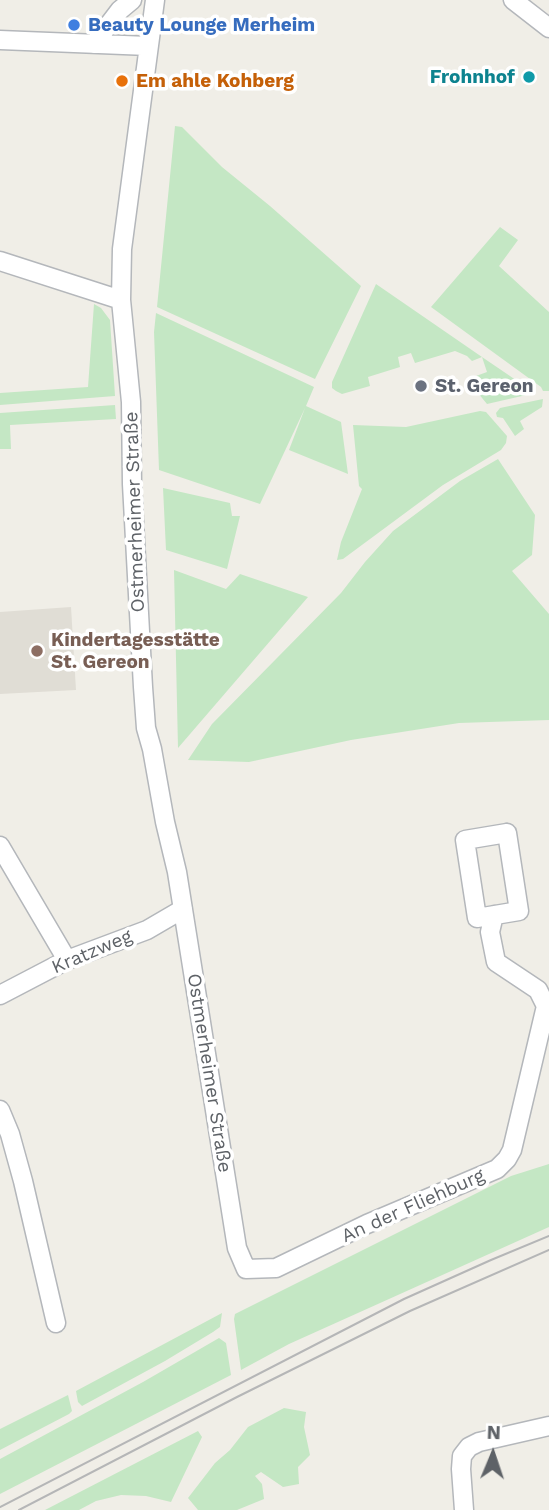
<!DOCTYPE html>
<meta charset="utf-8">
<style>
body{margin:0}
#map{position:relative;width:549px;height:1510px;overflow:hidden;background:#f0eee7;font-family:"Work Sans",sans-serif}
canvas{display:block}
.north{position:absolute;left:458px;top:1419px;width:70px;height:70px;-webkit-text-stroke:5px #fff;paint-order:stroke;rotate:2deg;font-size:19px;font-weight:700;line-height:28px;text-align:center;color:#5e6267}
.north::after{content:'';display:block;margin:auto;width:24px;height:32px;background:#5e6267;clip-path:polygon(50% 0,100% 100%,50% 72%,0 100%)}
</style>
<div id="map">
<canvas width="549" height="1510"></canvas>
<div class="north">N</div>
</div>
<script>
const g = document.querySelector('canvas').getContext('2d');
g.lineJoin = 'round';
function fill(path, color) {
  g.fillStyle = color;
  g.fill(path, 'evenodd');
}
function poly(rows) {
  const path = new Path2D();
  for (const r of rows) {
    path.moveTo(r[0], r[1]);
    for (let i = 2; i < r.length; i += 2) path.lineTo(r[i], r[i + 1]);
  }
  return path;
}
function strokePath(path, color, width, dash) {
  g.strokeStyle = color;
  g.lineWidth = width;
  g.lineCap = dash ? 'butt' : 'round';
  g.setLineDash(dash || []);
  g.stroke(path);
}
function label(font, color, halo, rows, align = 'center') {
  g.font = font + ' "Work Sans",sans-serif';
  g.lineWidth = 7;
  g.setLineDash([]);
  g.textBaseline = 'middle';
  g.strokeStyle = halo;
  g.fillStyle = color;
  for (const [text, x, y, turn = 0] of rows) {
    g.save();
    g.translate(x, y);
    g.rotate((+turn || 0) * Math.PI / 180);
    g.textAlign = isNaN(turn) ? turn : align;
    if (halo) g.strokeText(text, 0, 0);
    g.fillText(text, 0, 0);
    g.restore();
  }
}
fill(poly([
 [71,607,76,690,0,694,0,612]
]), '#e0ddd5');
fill(poly([
 [175,126,182,127,222,167,270,206,361,286,315,379,157,307],
 [500,227,518,240,499,266,549,312,549,391,543,391,541,387,431,307],
 [376,284,482,357,535,393,487,404,473,387,476,376,487,372,482,357,472,361,467,356,455,351,415,363,411,353,398,357,400,367,368,377,370,386,342,394,336,391,332,388,332,382],
 [94,304,101,308,110,320,115,396,0,405,0,393,88,387],
 [156,313,314,387,306,406,341,422,348,474,289,450,305,408,260,504,159,470,154,332],
 [543,399,542,407,520,421,524,429,515,436,503,418,497,417,496,413,500,408],
 [115,405,116,419,10,425,11,449,0,449,0,413],
 [480,411,486,412,507,436,506,443,501,450,443,485,343,559,337,560,341,542,362,489,359,486,353,425,406,427],
 [498,459,535,515,532,555,512,571,549,614,549,720,459,723,351,740,249,762,188,760,212,724,341,593,365,562,393,531,460,481],
 [163,488,230,503,232,516,240,516,227,569,166,550],
 [174,570,226,589,240,574,308,597,178,748],
 [549,1164,549,1227,289,1344,241,1370,234,1319,235,1314,511,1176],
 [222,1313,220,1327,213,1332,165,1361,82,1406,78,1402,76,1391],
 [219,1338,226,1343,231,1375,0,1494,0,1459,143,1382],
 [68,1395,72,1411,69,1414,0,1450,0,1429],
 [284,1408,306,1412,304,1427,310,1455,298,1467,299,1484,283,1487,261,1472,255,1476,262,1484,264,1499,237,1510,198,1510,188,1498,215,1463,230,1450,248,1427],
 [198,1431,202,1437,171,1502,146,1496,121,1495,96,1501,79,1510,45,1510]
]), '#c4e7c4');
const minor = poly([
 [155,0,122,249,121,300,131,402,132,484,143,687,146,728,152,749,165,822,177,872,237,1248,246,1269,276,1268,367,1224,497,1169,507,1159,512,1150,546,1006,538,990,496,962,490,932,494,915],
 [513,0,549,28],
 [0,40,148,46],
 [94,44,120,10,132,0],
 [0,261,121,300],
 [507,833,519,911,477,918,465,840,507,833],
 [0,846,67,960],
 [0,995,67,960,147,930,183,909],
 [0,1110,10,1134,23,1181,56,1323],
 [464,1510,461,1469,462,1456,469,1447,479,1442,549,1426]
]);
strokePath(minor, '#b4b7bb', 21);
strokePath(minor, '#fff', 18);
strokePath(poly([
 [0,1507,404,1299,491,1260,549,1236],
 [19,1510,237,1397,410,1311,549,1250]
]), '#b5b6b7', 2);
for (const [x, y, r, color] of [
 [74,25,7,"#3f7fe0"],
 [529,77,7,"#0f9aa8"],
 [122,81,7,"#e8710a"],
 [421,386,7,"#6b7280"],
 [37,651,7,"#8d6e63"]
]) {
  const dot = new Path2D();
  dot.arc(x, y, r, 0, 2 * Math.PI);
  g.fillStyle = color;
  g.fill(dot);
  strokePath(dot, '#fff', 2.5);
}
label('bold 19px', '#366cbe', '#fff', [
 ["Beauty Lounge Merheim",88,25]
], 'left');
label('bold 19px', '#0d838f', '#fff', [
 ["Frohnhof",515,77]
], 'right');
label('bold 19px', '#c56008', '#fff', [
 ["Em ahle Kohberg",136,81]
], 'left');
label('bold 19px', '#5b616d', '#fff', [
 ["St. Gereon",435,386]
], 'left');
label('19px', '#5e6267', '#fff', [
 ["Ostmerheimer Straße",135,512,-92],
 ["Kratzweg",92,952,-23],
 ["Ostmerheimer Straße",209,1073,81],
 ["An der Fliehburg",413,1206,-24]
]);
label('bold 19px', '#785e54', '#fff', [
 ["Kindertagesstätte",51,640],
 ["St. Gereon",51,662]
], 'left');
</script>
